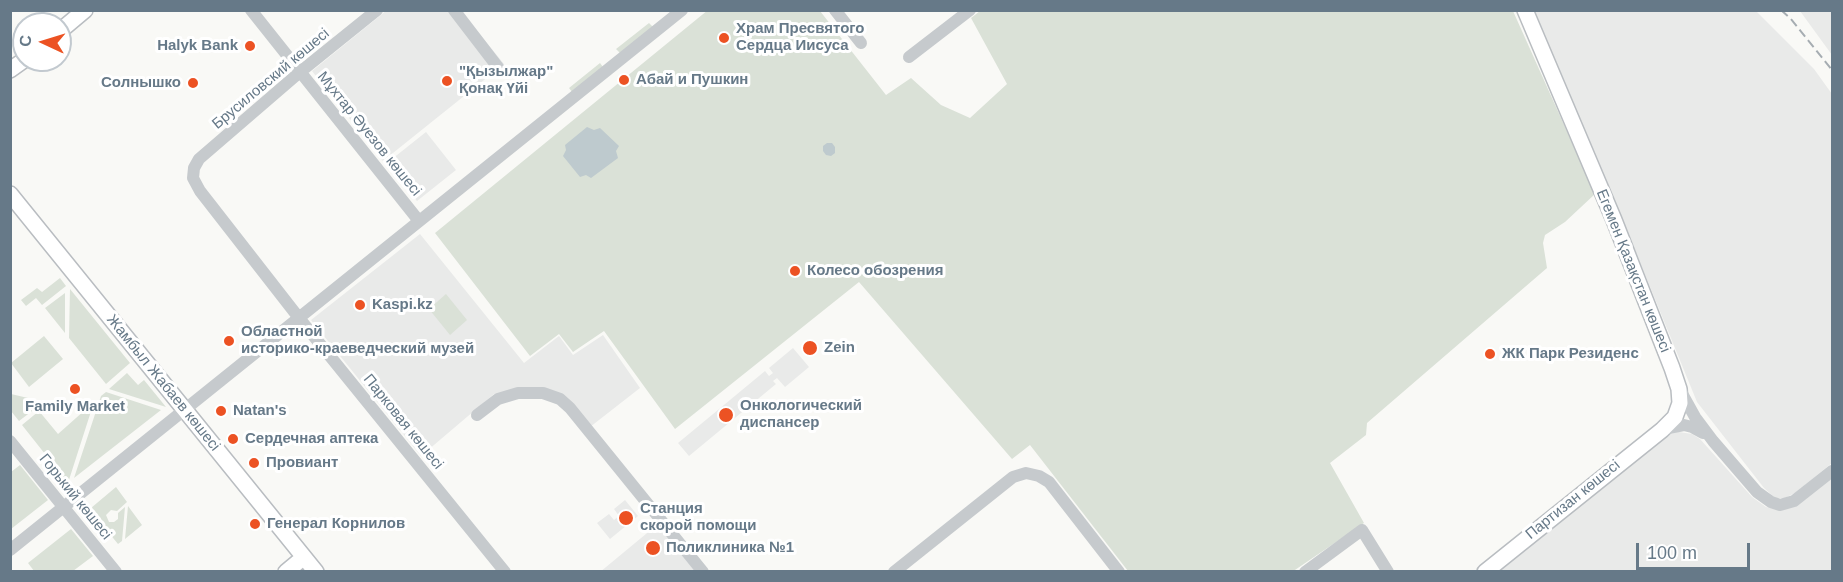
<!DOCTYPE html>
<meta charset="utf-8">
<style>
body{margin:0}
#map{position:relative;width:1843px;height:582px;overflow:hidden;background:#f9f9f6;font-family:Arial,sans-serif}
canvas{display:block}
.frame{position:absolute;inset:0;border:12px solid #667988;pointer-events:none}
.north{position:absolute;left:12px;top:12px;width:60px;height:60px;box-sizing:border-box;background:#fff;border:2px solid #c2c9cf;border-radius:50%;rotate:274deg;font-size:16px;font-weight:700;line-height:24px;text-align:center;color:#667988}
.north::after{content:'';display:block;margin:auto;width:21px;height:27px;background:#ec5223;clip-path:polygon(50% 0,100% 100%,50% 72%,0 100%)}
.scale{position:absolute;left:1636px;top:543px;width:114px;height:27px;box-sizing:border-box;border:3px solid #667988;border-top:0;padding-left:8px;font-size:18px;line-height:21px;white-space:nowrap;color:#667988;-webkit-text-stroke:4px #fff;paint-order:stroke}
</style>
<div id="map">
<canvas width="1843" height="582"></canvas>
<div class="frame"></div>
<div class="north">С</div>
<div class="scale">100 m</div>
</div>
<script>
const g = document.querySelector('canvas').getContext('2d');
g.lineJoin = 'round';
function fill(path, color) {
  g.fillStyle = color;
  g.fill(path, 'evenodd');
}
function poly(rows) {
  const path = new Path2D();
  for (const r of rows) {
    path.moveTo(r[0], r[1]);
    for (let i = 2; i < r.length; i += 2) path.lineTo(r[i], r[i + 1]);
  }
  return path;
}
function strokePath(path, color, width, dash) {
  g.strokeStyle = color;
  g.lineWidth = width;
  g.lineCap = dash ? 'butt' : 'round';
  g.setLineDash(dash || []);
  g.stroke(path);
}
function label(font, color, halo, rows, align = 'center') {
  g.font = font + ' Arial,sans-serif';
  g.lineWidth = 6;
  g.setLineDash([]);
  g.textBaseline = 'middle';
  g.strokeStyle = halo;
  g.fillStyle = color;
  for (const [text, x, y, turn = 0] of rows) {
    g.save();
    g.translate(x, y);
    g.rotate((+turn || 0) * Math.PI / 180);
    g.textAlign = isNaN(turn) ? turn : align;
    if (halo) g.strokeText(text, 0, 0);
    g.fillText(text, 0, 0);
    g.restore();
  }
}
fill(poly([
 [387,10,461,11,504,64,383,161,312,71],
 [1533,11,1756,11,1814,69,1832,94,1832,463,1795,493,1785,498,1775,498,1764,488,1697,402,1617,206],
 [1800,11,1832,11,1832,55],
 [426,132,456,170,417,201,387,163],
 [420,234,524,363,559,336,573,355,603,335,640,388,590,427,562,395,494,394,421,456,311,320],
 [793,348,809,367,785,387,777,378,773,381,776,384,689,456,678,443,765,371,769,376,773,373,769,368],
 [1673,431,1692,434,1700,439,1752,497,1766,507,1777,509,1832,478,1832,571,1494,572,1667,432],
 [625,500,638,516,610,539,597,523,609,514,614,520,619,516,614,509],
 [658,524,696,572,600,572]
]), '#e9eae9');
fill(poly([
 [708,10,820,11,886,95,911,78,941,105,970,118,1007,84,971,18,980,11,1513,11,1595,194,1565,222,1545,235,1543,243,1547,268,1367,423,1366,435,1330,463,1364,523,1292,572,1128,571,1030,445,1012,459,859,282,675,429,604,331,573,352,559,334,530,356,435,233],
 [649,23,653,27,620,53,616,49],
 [600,63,603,67,572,92,569,88],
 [60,278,66,286,42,305,36,298,26,306,21,300,37,288,42,292],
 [70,289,130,363,106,384,69,338],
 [65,293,65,333,45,308],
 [446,294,467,320,450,335,429,309],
 [44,336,63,359,29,387,11,363],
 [127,373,138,385,144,380,166,407,109,389],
 [106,392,161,410,74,478,101,396],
 [11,394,28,398,36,408,19,421,11,411],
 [94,402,68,483,22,425,39,411,58,434],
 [20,465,48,500,11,529,11,472],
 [116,487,127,502,117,511,111,510,106,515,109,522,114,522,118,519,118,513,125,507,122,541,118,544,91,511,91,508],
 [128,506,142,525,125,539],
 [71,529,93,556,73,571,34,571,28,563]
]), '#dae1d7');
fill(poly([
 [587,127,594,130,600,128,619,146,616,151,618,158,591,178,586,175,580,177,563,156,566,150,565,145],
 [827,143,832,143,835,147,835,153,831,156,826,155,823,151,823,146]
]), '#becace');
const major = poly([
 [60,31,85,10],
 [10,70,24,60],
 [10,194,316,572],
 [286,572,304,557],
 [1485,572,1662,430,1675,417,1680,403,1679,389,1672,368,1614,220,1525,10]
]);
strokePath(major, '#b9bdc1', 18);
strokePath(poly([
 [251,10,419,221],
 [377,10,300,72,199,159,194,168,193,178,200,191,299,318,505,572],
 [454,10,500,70],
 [835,10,861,43],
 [909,57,970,10],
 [1680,390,1695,417,1713,441,1757,492,1771,502,1780,505,1794,501,1832,471],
 [477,415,498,399,518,393,543,393,560,399,570,408,703,572],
 [1663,429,1684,425,1692,427,1703,433],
 [10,441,116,572],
 [10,550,682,10],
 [894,572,1013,477,1026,473,1039,476,1049,482,1119,572],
 [1305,572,1362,530,1388,572]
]), '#c6cacd', 12);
strokePath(major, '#fff', 15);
strokePath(poly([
 [1781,10,1791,19,1832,70]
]), '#a6adb2', 2, [9, 4.5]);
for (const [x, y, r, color] of [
 [724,38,6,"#ec5223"],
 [250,46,6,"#ec5223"],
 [624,80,6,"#ec5223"],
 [447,81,6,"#ec5223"],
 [193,83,6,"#ec5223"],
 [795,271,6,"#ec5223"],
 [360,305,6,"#ec5223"],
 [229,341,6,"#ec5223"],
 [810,348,8,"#ec5223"],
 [1490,354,6,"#ec5223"],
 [75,389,6,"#ec5223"],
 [221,411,6,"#ec5223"],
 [726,415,8,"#ec5223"],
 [233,439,6,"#ec5223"],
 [254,463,6,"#ec5223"],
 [626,518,8,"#ec5223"],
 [255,524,6,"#ec5223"],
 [653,548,8,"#ec5223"]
]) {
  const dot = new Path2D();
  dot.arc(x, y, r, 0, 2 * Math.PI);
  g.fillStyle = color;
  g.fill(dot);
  strokePath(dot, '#fff', 2);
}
label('bold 15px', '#667988', '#fff', [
 ["Храм Пресвятого",736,29],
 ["Сердца Иисуса",736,46],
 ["Halyk Bank",238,46,"right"],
 ["\"Қызылжар\"",459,72],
 ["Қонақ Үйі",459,89],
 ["Абай и Пушкин",636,80],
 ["Солнышко",181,83,"right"],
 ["Колесо обозрения",807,271],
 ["Kaspi.kz",372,305],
 ["Oбластной",241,332],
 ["историко-краеведческий музей",241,349],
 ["Zein",824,348],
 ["ЖК Парк Резиденс",1502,354],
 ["Онкологический",740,406],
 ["диспансер",740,423],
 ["Family Мarket",75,407,"center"],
 ["Natan's",233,411],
 ["Сердечная аптека",245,439],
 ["Провиант",266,463],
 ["Станция",640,509],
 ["скорой помощи",640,526],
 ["Генерал Корнилов",267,524],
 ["Поликлиника №1",666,548]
], 'left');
label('15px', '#667988', '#fff', [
 ["Брусиловский көшесі",271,79,-40],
 ["Мұхтар Әуезов көшесі",369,134,51],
 ["Егемен Қазақстан көшесі",1633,271,68],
 ["Жамбыл Жабаев көшесі",163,383,51],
 ["Парковая көшесі",403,422,51],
 ["Горький көшесі",75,497,51],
 ["Партизан көшесі",1573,500,-39]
]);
</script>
